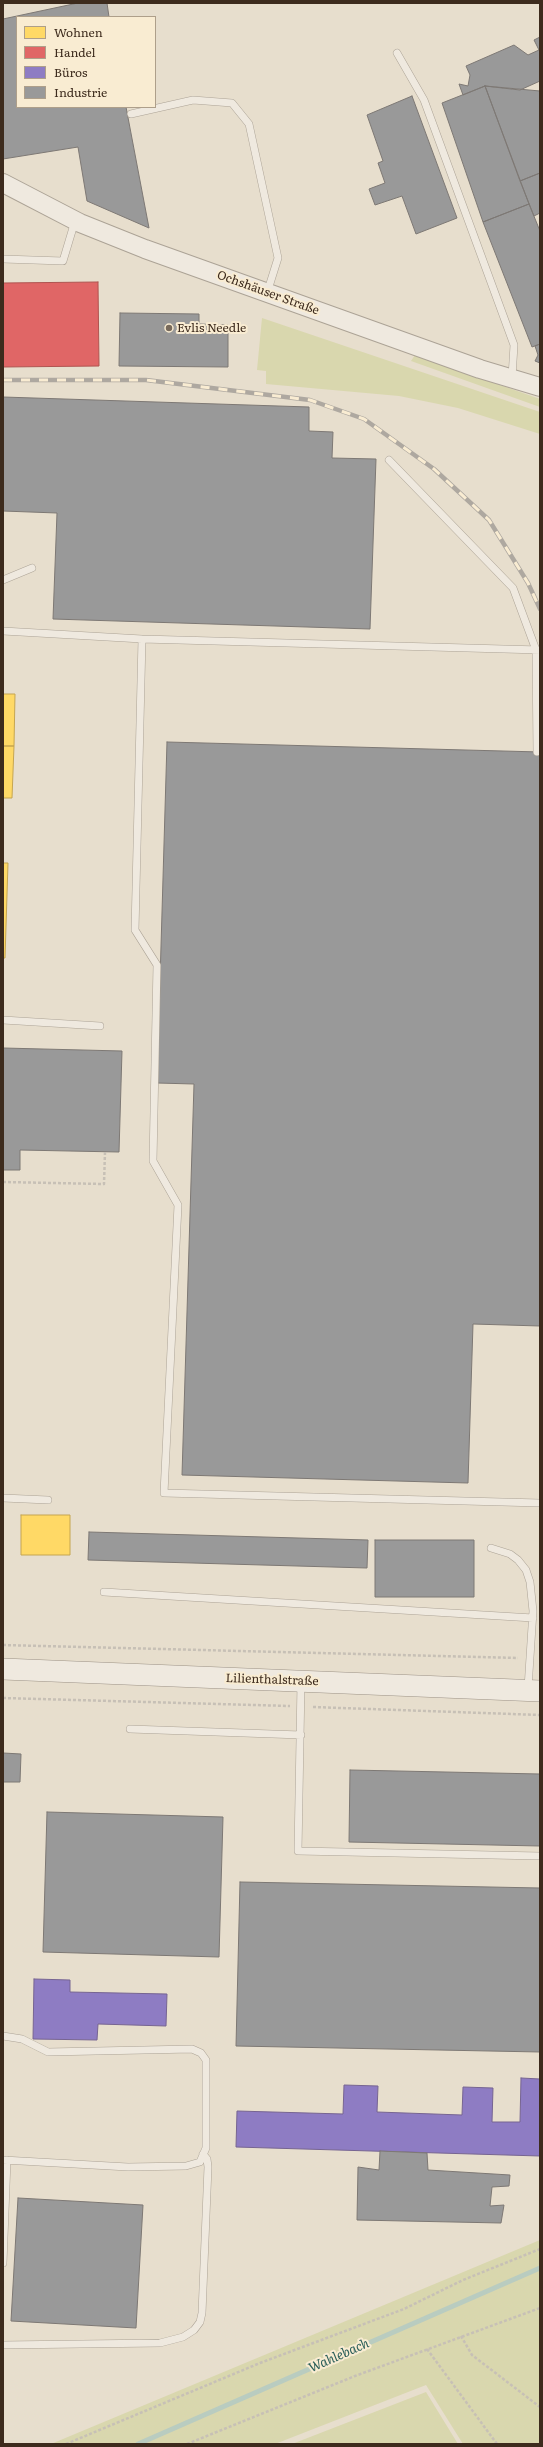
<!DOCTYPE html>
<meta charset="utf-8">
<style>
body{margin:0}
#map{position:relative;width:543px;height:2447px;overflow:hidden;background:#e7decd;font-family:Literata,serif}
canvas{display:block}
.frame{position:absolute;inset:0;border:4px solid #3d2b1d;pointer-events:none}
.legend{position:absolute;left:16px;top:16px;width:140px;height:92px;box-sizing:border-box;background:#f9ecd2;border:1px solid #ae9f8a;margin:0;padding:5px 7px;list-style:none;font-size:12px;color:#3d2b1d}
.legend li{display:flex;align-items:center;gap:8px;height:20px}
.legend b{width:20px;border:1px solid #ae9f8a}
</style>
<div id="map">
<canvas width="543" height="2447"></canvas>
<div class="frame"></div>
<ul class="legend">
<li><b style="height:11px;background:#ffd966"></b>Wohnen</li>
<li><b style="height:11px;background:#e06666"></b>Handel</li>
<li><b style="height:11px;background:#8e7cc3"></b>Büros</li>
<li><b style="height:11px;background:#999"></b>Industrie</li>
</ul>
</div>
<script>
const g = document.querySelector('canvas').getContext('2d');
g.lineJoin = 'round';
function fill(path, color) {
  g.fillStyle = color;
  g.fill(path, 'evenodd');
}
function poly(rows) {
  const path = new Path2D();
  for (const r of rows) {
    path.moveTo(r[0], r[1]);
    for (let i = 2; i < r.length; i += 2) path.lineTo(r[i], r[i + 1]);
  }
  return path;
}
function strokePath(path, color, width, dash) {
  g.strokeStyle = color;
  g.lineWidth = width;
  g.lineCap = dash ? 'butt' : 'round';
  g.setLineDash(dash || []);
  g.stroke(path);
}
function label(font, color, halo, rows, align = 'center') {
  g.font = font + ' Literata,serif';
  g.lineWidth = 4;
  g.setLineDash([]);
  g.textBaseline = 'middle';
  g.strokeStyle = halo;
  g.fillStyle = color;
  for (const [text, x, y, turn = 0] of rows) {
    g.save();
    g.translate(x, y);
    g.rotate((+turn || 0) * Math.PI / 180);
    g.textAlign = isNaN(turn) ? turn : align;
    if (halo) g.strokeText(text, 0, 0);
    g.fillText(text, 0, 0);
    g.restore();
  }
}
fill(poly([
 [262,318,540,412,540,434,458,408,399,396,266,384,266,371,257,370],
 [415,355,540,399,540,407,411,361],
 [540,2240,540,2444,463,2444,426,2385,275,2444,51,2444],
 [426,2392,458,2444,292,2444]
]), '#d9d7ae');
const homes = poly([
 [3,694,15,694,14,746,3,746,3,694],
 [3,746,14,746,12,798,3,798,3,746],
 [3,863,8,863,5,958,3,958,3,863],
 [21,1515,70,1515,70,1555,21,1555,21,1515]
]);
fill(homes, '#ffd966');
strokePath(homes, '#c5a550', 1);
const shops = poly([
 [98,282,99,366,3,367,3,283,98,282]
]);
fill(shops, '#e06666');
strokePath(shops, '#af5450', 1);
const offices = poly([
 [34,1979,70,1980,70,1992,167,1994,166,2026,98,2024,97,2040,33,2039,34,1979],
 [521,2078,540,2079,540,2156,236,2147,237,2111,343,2114,344,2085,378,2086,377,2112,462,2115,463,2087,493,2088,492,2122,520,2122,521,2078]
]);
fill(offices, '#8e7cc3');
strokePath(offices, '#766491', 1);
const industry = poly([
 [78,3,107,3,109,17,17,17,17,107,126,107,149,228,87,201,78,147,3,159,3,19,78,3],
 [540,37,540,81,520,90,485,86,463,95,459,84,468,86,470,75,466,66,514,45,528,55,539,50,534,40,540,37],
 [485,86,529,204,483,222,442,103,485,86],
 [485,86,540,91,540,173,520,181,485,86],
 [412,96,457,218,416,234,402,196,375,205,369,189,385,183,378,163,383,161,367,115,412,96],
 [540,173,540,213,534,216,520,181,540,173],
 [529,204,540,231,540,344,532,347,483,222,529,204],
 [120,313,199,314,199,324,228,325,228,367,119,366,120,313],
 [540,344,540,363,535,361,538,355,535,346,540,344],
 [3,397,309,407,309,431,333,432,332,458,376,459,370,629,53,619,57,513,3,511,3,397],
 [167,742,540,752,540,1326,473,1324,468,1483,182,1475,194,1084,157,1083,167,742],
 [3,1048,122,1051,119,1152,20,1150,20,1170,3,1170,3,1048],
 [89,1532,368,1540,367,1568,88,1560,89,1532],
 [375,1540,474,1540,474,1597,375,1597,375,1540],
 [3,1753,21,1754,20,1782,3,1782,3,1753],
 [350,1770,540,1774,540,1846,349,1842,350,1770],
 [47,1812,223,1817,219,1957,43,1952,47,1812],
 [240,1882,540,1888,540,2052,236,2046,240,1882],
 [380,2151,427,2153,428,2170,510,2175,509,2186,492,2187,490,2206,504,2205,501,2223,357,2220,358,2167,379,2170,380,2151],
 [18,2198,143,2205,136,2328,11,2321,18,2198]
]);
fill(industry, '#999');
strokePath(industry, '#7d7874', 1);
strokePath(poly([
 [138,2444,540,2268]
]), '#b9ccc0', 5);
const service = poly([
 [397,53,424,100,514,345,512,377],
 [131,114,193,100,232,103,249,124,278,258,267,293],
 [3,259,63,261,75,221],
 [389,460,513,588,536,650,537,752],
 [3,580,32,568],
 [3,631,142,639,540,650],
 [142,639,135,930,157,965,153,1161,178,1205,164,1493,540,1503],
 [3,1020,100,1026],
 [3,1498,48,1500],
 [491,1548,510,1554,518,1560,526,1570,530,1582,533,1611,528,1688],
 [104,1592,533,1618],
 [301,1683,298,1851,540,1856],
 [130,1729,301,1735],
 [3,2036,22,2039,48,2052,192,2049,201,2053,206,2060,206,2148,200,2162,186,2166,128,2167,3,2160],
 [3,2263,7,2160],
 [3,2345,160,2343,183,2337,194,2330,200,2322,202,2313,208,2167,207,2159,203,2154]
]);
const tertiary = poly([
 [3,183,80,223,145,249,480,369,540,387]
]);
const secondary = poly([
 [3,1669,540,1691]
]);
strokePath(service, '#aca396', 8);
strokePath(tertiary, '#aca396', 20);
strokePath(secondary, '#9c9286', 22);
strokePath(poly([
 [3,1182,104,1184,105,1152],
 [3,1645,518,1658],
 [3,1698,290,1706],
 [313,1707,540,1715],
 [461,2336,472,2355,540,2407],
 [427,2349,497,2444],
 [66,2444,260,2363,404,2309,463,2280,540,2249],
 [187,2444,355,2376,540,2308]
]), '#c7c0b6', 2.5, [3, 2]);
strokePath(service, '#efe9df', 7);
strokePath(tertiary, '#efe9df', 18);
strokePath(secondary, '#efe9df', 21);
const rail = poly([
 [3,380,146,380,310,400,364,419,434,469,489,520,528,583,540,609]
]);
strokePath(rail, '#aea8a0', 4.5);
strokePath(rail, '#f9ecd2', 3, [9]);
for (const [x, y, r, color] of [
 [169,328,4,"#786a5b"]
]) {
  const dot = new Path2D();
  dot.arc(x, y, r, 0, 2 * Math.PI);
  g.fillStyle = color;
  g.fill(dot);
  strokePath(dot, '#f9ecd2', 1.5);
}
label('12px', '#3d2b1d', '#f9ecd2', [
 ["Ochshäuser Straße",268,293,20],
 ["Lilienthalstraße",272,1680,2]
]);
label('12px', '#3d2b1d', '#f9ecd2', [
 ["Evlis Needle",177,328]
], 'left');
label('italic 13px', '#2a5e59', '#f9ecd2', [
 ["Wahlebach",339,2356,-24]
]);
</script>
